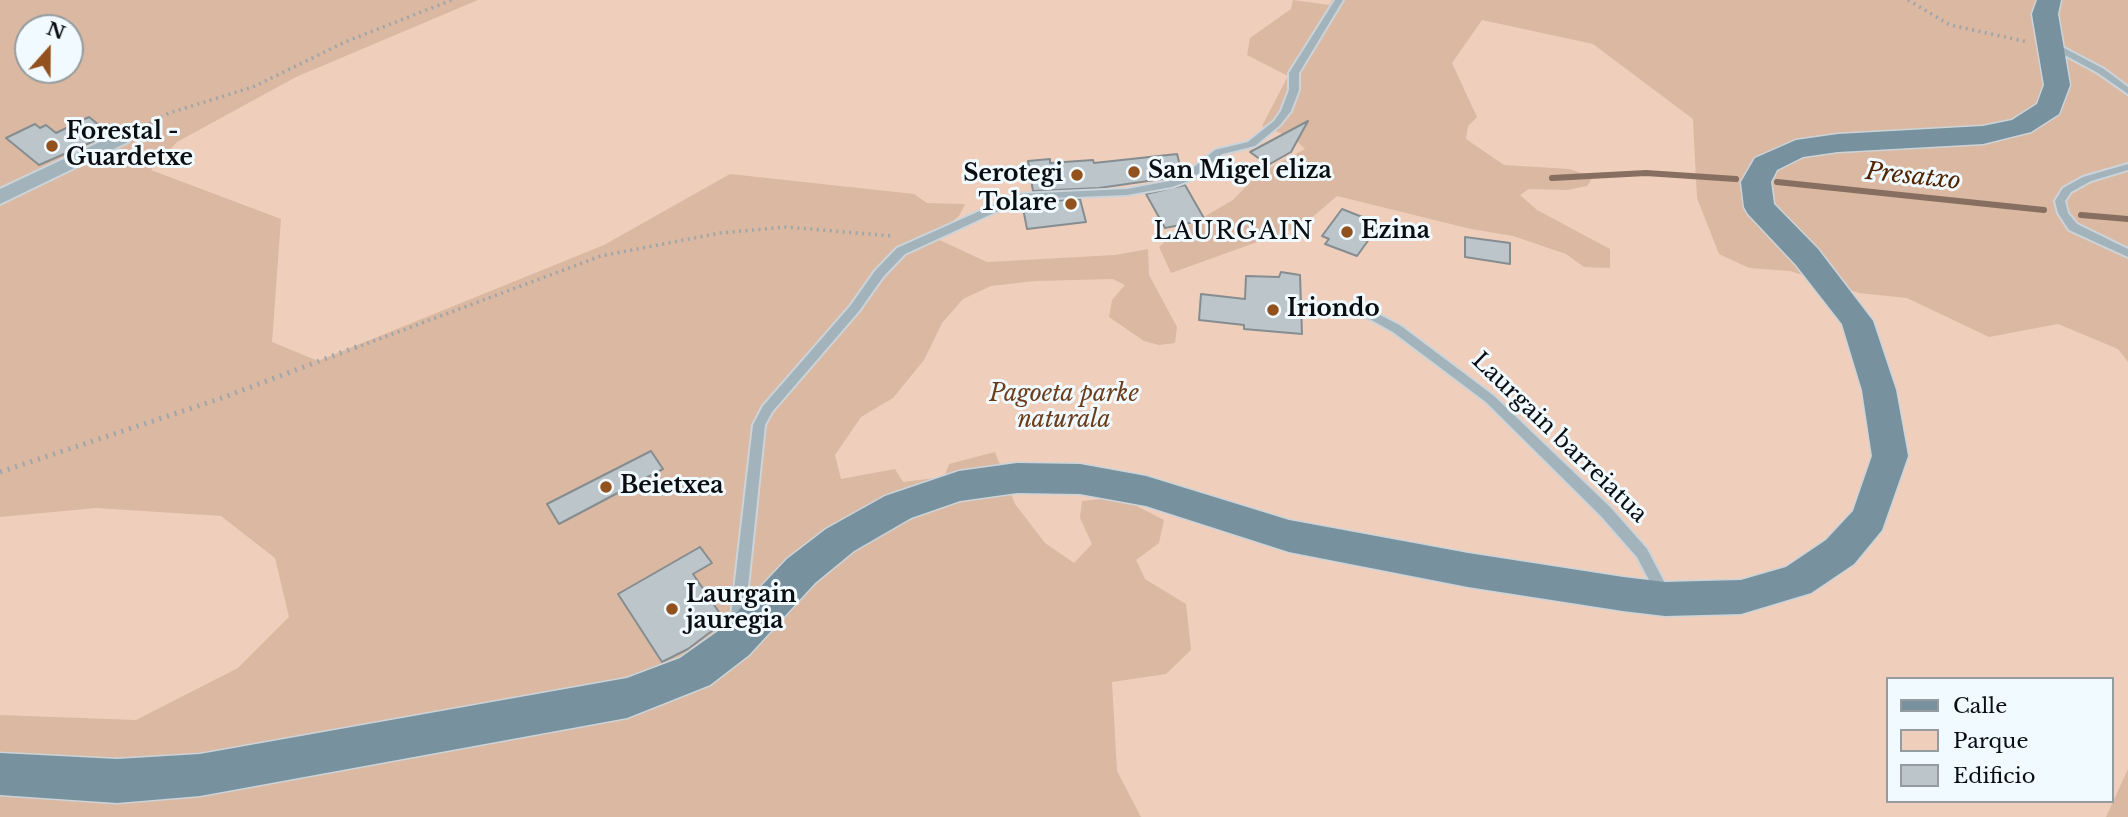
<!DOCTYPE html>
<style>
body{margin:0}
#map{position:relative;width:2128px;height:817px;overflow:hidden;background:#f1faff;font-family:"Libre Baskerville",serif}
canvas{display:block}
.legend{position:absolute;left:1886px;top:677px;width:228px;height:126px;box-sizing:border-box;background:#f1faff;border:2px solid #959c9f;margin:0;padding:9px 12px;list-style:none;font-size:21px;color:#0b0e10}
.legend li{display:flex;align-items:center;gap:14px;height:35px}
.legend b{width:35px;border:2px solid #959c9f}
.north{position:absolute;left:14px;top:14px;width:70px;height:70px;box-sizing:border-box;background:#f1faff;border:2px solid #959c9f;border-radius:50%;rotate:21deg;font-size:19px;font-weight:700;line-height:28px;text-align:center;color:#0b0e10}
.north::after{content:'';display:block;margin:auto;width:24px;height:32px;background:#92511d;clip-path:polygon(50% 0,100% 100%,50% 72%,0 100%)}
</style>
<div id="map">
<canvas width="2128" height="817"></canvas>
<ul class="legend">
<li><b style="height:9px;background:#78919e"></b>Calle</li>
<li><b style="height:19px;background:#efcfbb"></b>Parque</li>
<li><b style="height:19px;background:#bcc5ca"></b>Edificio</li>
</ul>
<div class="north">N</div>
</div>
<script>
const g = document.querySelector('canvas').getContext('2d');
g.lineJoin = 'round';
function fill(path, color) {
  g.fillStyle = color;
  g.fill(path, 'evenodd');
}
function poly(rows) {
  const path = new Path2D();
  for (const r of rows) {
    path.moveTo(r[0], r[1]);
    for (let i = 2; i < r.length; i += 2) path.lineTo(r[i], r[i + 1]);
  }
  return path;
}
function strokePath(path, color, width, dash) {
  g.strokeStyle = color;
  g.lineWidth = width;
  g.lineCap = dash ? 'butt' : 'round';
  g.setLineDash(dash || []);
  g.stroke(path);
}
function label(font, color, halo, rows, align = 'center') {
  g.font = font + ' "Libre Baskerville",serif';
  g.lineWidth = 6;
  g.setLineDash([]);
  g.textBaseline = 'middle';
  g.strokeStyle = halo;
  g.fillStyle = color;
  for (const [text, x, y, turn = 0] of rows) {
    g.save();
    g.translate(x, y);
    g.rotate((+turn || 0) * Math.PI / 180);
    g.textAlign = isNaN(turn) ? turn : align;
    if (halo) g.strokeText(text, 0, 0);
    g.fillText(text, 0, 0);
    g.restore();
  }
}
fill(poly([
 [0,0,2128,0,2128,817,0,817],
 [28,28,70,28,70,70,28,70],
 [1888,679,2112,679,2112,801,1888,801]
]), '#efcfbb');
fill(poly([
 [0,0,478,0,296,77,177,142,151,170,281,219,272,342,318,361,604,245,730,174,914,194,927,203,965,204,959,216,933,237,987,262,1115,255,1148,249,1149,275,1177,327,1175,343,1159,345,1144,341,1109,317,1112,300,1125,285,1113,279,1035,281,991,286,963,299,942,323,924,360,893,398,861,417,835,455,841,479,895,469,903,482,944,477,949,464,995,452,1015,504,1045,543,1074,563,1092,544,1080,518,1082,501,1119,497,1164,520,1159,543,1136,560,1145,579,1186,604,1191,650,1166,674,1112,682,1117,771,1141,817,0,817,0,715,136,720,238,668,289,617,275,558,221,516,96,508,0,517],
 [28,28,70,28,70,70,28,70],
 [1293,0,1329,5,1332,0,2128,0,2128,362,2118,349,2058,324,1989,337,1907,298,1859,293,1790,271,1749,268,1719,254,1697,198,1693,119,1593,44,1482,20,1452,63,1477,117,1468,126,1466,139,1504,165,1569,169,1593,177,1587,186,1567,190,1529,189,1520,195,1537,210,1610,249,1610,268,1584,267,1566,254,1513,236,1471,229,1337,196,1302,226,1171,273,1159,247,1171,236,1233,200,1257,175,1305,149,1294,138,1262,126,1288,76,1247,55,1250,38,1291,9],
 [2128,769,2128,817,2106,817]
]), '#dab8a1');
strokePath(poly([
 [1552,178,1646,173,1736,179],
 [1777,182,2044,210],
 [2081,215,2128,219]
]), '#866f60', 6);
const building = poly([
 [89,117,110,134,39,165,6,138,35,124,40,128,46,125,56,133,89,117],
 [1308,121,1291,152,1268,165,1250,152,1308,121],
 [1177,154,1182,173,1169,178,1099,188,1033,191,1028,161,1050,159,1050,163,1093,160,1094,163,1177,154],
 [1185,185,1205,220,1165,228,1146,194,1185,185],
 [1080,199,1086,222,1027,229,1022,203,1080,199],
 [1342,209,1380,224,1357,256,1325,244,1329,239,1322,236,1342,209],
 [1465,237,1510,243,1510,264,1465,257,1465,237],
 [1281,272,1300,275,1302,334,1244,329,1244,325,1199,320,1201,294,1245,299,1246,276,1279,277,1281,272],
 [651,451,663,469,559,524,547,504,651,451],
 [700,547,712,563,693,574,725,621,688,649,662,662,618,594,700,547]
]);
fill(building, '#bcc5ca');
strokePath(building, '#858d91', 2);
const service = poly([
 [1335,0,1343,0,1299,73,1299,90,1291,111,1280,125,1255,146,1222,154,1191,180,1172,187,1127,195,1024,199,905,254,883,277,859,311,772,412,765,425,744,625,742,629,737,631,732,629,730,625,753,425,763,406,851,305,875,271,897,248,1018,194,1127,189,1170,181,1183,176,1215,150,1248,142,1274,121,1281,111,1289,90,1289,73,1335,0],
 [2051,41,2104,69,2128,87,2128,94,2098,73,2048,46,2046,44,2051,41],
 [2128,164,2128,170,2091,181,2071,192,2065,201,2068,213,2077,224,2128,249,2128,257,2069,230,2058,213,2055,201,2063,188,2083,177,2128,164],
 [1363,306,1401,326,1494,396,1610,507,1647,549,1671,595,1669,599,1664,601,1659,599,1637,557,1600,515,1486,402,1393,332,1359,313,1357,310,1359,307,1363,306]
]);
const minor = poly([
 [121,132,128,134,131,138,128,142,0,204,0,189,121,132]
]);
const secondary = poly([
 [2037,0,2061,0,2058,14,2070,85,2059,114,2031,132,1983,144,1838,152,1803,157,1777,170,1771,182,1774,204,1818,249,1873,321,1896,390,1908,456,1882,530,1854,564,1811,593,1741,614,1665,616,1623,611,1468,587,1289,552,1146,506,1080,494,1017,493,960,501,911,518,854,551,815,583,749,655,710,685,627,718,200,796,117,803,0,795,0,753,117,759,200,754,627,678,680,658,721,629,787,559,826,529,885,496,959,471,1017,463,1080,464,1146,476,1289,520,1468,553,1623,577,1665,582,1741,580,1786,567,1826,540,1853,511,1872,456,1862,390,1842,324,1796,265,1748,214,1744,207,1741,182,1755,158,1796,140,1838,134,1983,126,2012,120,2037,104,2044,85,2032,14,2037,0]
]);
strokePath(service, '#ccd4d9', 4);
strokePath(minor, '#ccd4d9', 4);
strokePath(secondary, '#ccd4d9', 3);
strokePath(poly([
 [1908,0,1950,25,2028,42],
 [138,130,169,113,253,87,345,42,452,0],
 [355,348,601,256,720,233,786,227,893,236]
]), '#9fa6aa', 3.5, [2, 4.5]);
strokePath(poly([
 [0,472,219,399,359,346]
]), '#9fa6aa', 5, [2, 6]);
fill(service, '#a2b3bc');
fill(minor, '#a2b3bc');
fill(secondary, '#78919e');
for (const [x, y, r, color] of [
 [52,146,7,"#92511d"],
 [1134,172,7,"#92511d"],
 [1077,175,7,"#92511d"],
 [1071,204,7,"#92511d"],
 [1347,232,7,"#92511d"],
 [1273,310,7,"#92511d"],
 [606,487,7,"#92511d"],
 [672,609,7,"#92511d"]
]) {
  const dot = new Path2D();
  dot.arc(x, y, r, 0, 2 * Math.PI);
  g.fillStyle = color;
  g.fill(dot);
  strokePath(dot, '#f1faff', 2.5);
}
label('bold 23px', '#0b0e10', '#f1faff', [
 ["Forestal -",66,133],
 ["Guardetxe",66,159],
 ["San Migel eliza",1148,172],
 ["Serotegi",1063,175,"right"],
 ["Tolare",1057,204,"right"],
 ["Ezina",1361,232],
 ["Iriondo",1287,310],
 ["Beietxea",620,487],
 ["Laurgain",686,596],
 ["jauregia",686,622]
], 'left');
label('italic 23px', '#6c3d1a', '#f1faff', [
 ["Pagoeta parke",1064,395],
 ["naturala",1064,421]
]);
label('23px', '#0b0e10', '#f1faff', [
 ["Laurgain barreiatua",1559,438,44]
]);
label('italic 24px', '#502400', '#f1faff', [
 ["Presatxo",1913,177,6]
]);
g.letterSpacing = '2px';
label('24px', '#0b0e10', '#f1faff', [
 ["LAURGAIN",1234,232]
]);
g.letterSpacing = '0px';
</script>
